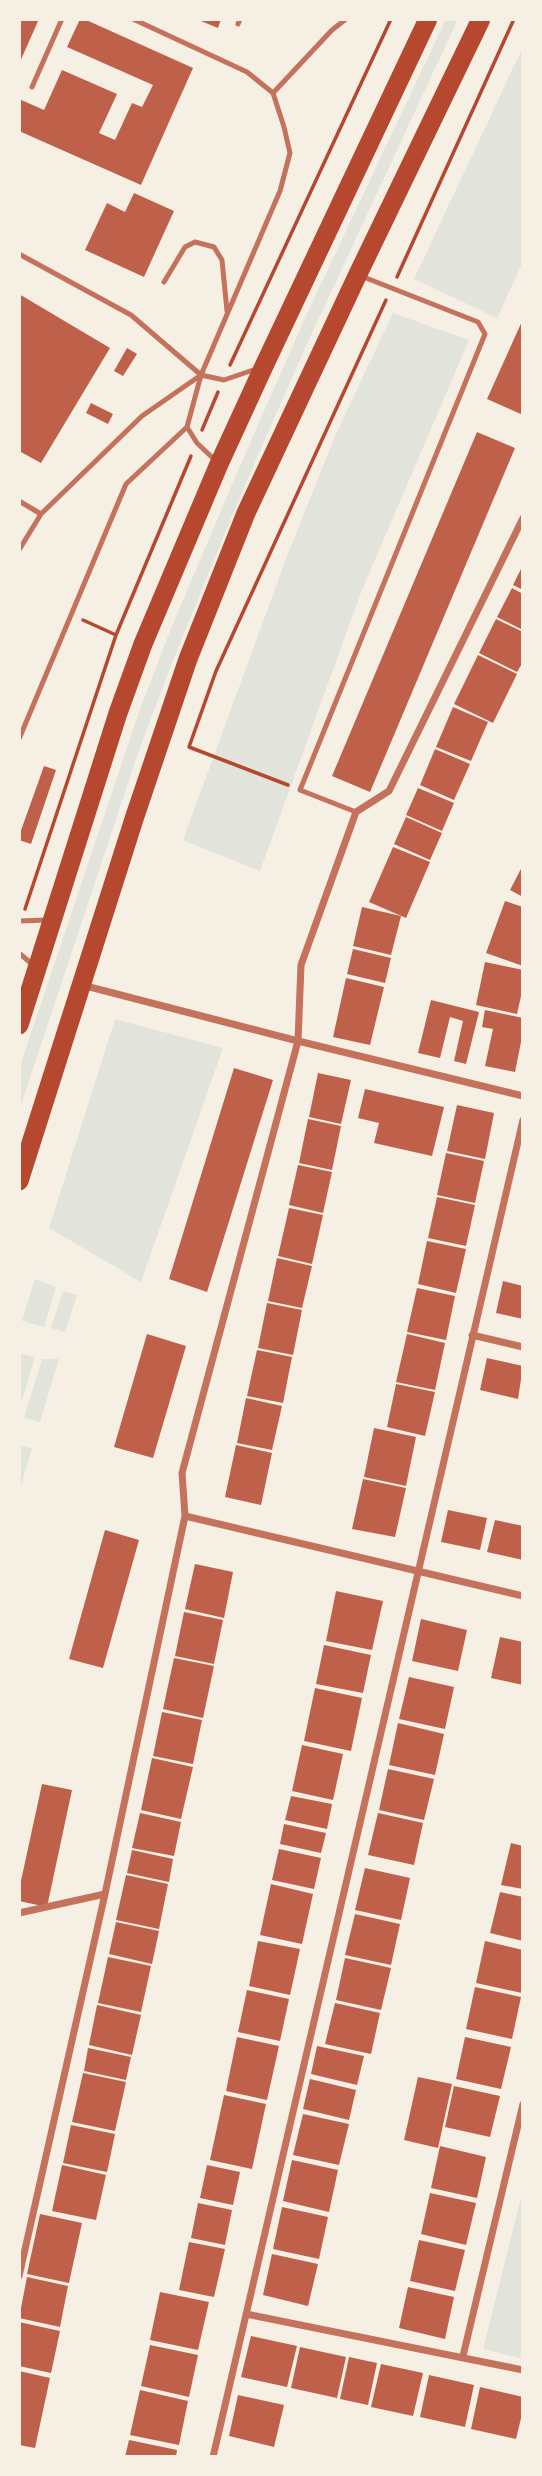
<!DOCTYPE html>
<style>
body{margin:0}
#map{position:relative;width:542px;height:2476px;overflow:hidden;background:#f6efe4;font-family:"Noto Sans",sans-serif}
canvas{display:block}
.frame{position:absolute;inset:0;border:21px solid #f6efe4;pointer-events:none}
</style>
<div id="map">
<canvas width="542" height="2476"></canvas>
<div class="frame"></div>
</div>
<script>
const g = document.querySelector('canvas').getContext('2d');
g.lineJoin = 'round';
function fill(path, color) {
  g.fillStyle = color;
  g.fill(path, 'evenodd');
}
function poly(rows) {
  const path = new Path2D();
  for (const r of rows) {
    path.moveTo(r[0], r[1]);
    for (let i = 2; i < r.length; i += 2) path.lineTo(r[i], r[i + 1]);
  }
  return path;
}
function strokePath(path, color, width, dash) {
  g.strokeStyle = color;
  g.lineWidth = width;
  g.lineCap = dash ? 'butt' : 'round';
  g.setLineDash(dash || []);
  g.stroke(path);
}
fill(poly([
 [446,19,458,19,306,346,236,506,170,668,139,750,19,1111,19,1069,140,709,170,631,236,475,304,320],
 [523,47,523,262,497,318,414,279],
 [393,313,469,340,362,590,260,871,183,840,286,559,335,436],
 [115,1019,223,1048,141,1282,49,1228],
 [35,1279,56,1287,44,1327,22,1321],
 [63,1291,77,1295,65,1332,51,1328],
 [19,1353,35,1357,19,1410],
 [42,1359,59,1359,40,1422,24,1418],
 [19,1445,32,1448,19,1493],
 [523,2189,523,2359,483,2349]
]), '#e2e4dc');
fill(poly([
 [19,19,39,19,19,64],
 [80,19,84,19,193,68,141,185,19,131,19,99,44,110,62,70,117,94,99,133,115,140,132,103,142,107,153,85,67,47],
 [196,19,221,19,218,28],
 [134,193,174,211,144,277,85,250,107,203,125,212],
 [19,294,110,348,41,463,19,451],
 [523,319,523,415,487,399],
 [127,348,137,354,123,376,114,371],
 [91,403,113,414,108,424,86,413],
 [477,432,515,448,370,792,332,776],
 [523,565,523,590,513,585],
 [512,588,523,594,523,630,497,617],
 [496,619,523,632,523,662,517,672,479,653],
 [478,655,517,674,493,723,454,704],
 [453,707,488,722,471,761,436,747],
 [435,749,470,764,454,800,420,785],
 [44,766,56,770,31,844,19,840,19,836],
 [418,788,454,803,442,831,406,815],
 [406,817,442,833,430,860,394,844],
 [393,847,430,862,406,918,369,902],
 [523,865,523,897,510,890],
 [505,901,523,907,523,966,486,953],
 [362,907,401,916,391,955,353,946],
 [353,949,391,958,385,983,347,974],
 [485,962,523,970,523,987,517,1014,476,1005],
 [346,978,384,987,370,1045,333,1037],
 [431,1000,479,1012,466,1064,454,1061,463,1021,450,1017,440,1058,418,1053],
 [485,1010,523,1018,523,1032,515,1072,485,1066,493,1029,482,1027],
 [234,1068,273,1080,207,1292,169,1279],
 [318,1073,351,1080,341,1124,309,1117],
 [365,1089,444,1107,432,1156,374,1143,379,1123,358,1118],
 [457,1105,494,1113,485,1159,447,1151],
 [308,1119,341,1126,332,1170,299,1163],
 [446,1153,484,1161,475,1203,437,1195],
 [298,1165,332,1172,323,1213,289,1205],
 [437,1197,475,1205,466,1246,428,1238],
 [289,1208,323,1215,312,1264,278,1256],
 [427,1241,466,1249,456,1293,418,1284],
 [277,1258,312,1266,302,1308,268,1301],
 [503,1281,523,1286,523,1319,496,1313],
 [417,1288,455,1296,446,1340,407,1332],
 [267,1303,302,1310,293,1355,258,1348],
 [147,1334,186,1346,153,1458,114,1447],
 [407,1334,445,1343,435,1390,396,1382],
 [257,1350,292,1357,283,1403,247,1396],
 [487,1358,523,1366,518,1399,480,1390],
 [396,1384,435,1392,425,1436,387,1427],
 [246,1398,282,1406,272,1450,237,1443],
 [374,1428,416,1437,406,1486,364,1477],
 [236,1445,272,1453,261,1505,225,1497],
 [363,1479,406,1488,395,1537,352,1529],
 [448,1510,487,1518,480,1550,441,1542],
 [495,1520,523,1526,523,1560,487,1552],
 [105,1530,139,1540,103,1668,69,1659],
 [195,1564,233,1572,224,1618,185,1609],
 [336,1591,383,1601,372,1650,326,1641],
 [184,1612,223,1620,214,1664,175,1656],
 [421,1619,467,1630,458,1671,412,1661],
 [500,1637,523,1642,523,1685,491,1678],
 [324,1645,371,1655,363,1693,316,1684],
 [174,1658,214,1666,203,1718,163,1709],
 [409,1677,454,1687,445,1729,399,1719],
 [315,1688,362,1698,351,1751,304,1741],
 [162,1712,202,1720,193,1764,153,1756],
 [398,1723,444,1734,435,1775,389,1765],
 [302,1745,343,1754,333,1800,292,1791],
 [152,1758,193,1767,181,1819,141,1810],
 [388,1769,434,1779,424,1820,379,1810],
 [42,1784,72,1790,47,1907,19,1901,19,1890],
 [291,1796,332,1804,327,1829,285,1820],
 [140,1813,181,1822,174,1856,132,1848],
 [378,1813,423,1823,414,1865,368,1855],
 [284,1824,326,1833,321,1853,280,1844],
 [511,1843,523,1846,523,1889,501,1885],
 [279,1849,321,1858,314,1889,272,1880],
 [132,1850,173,1859,169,1882,127,1873],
 [365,1868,410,1878,401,1920,355,1910],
 [126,1875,168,1884,159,1929,116,1920],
 [271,1884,313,1894,302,1944,260,1935],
 [500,1892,523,1897,523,1941,490,1933],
 [355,1914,400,1924,391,1965,345,1955],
 [116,1922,159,1931,152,1964,109,1954],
 [258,1941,300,1949,290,1995,249,1986],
 [485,1941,523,1950,522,1993,476,1983],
 [108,1957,151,1966,141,2012,98,2003],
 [345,1958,391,1968,381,2010,336,2000],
 [475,1987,521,1997,512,2039,466,2029],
 [247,1990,289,1999,280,2041,238,2032],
 [335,2003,380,2013,371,2054,325,2044],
 [97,2005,141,2015,132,2055,89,2045],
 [237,2037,279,2046,267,2100,226,2091],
 [465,2037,511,2047,501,2089,456,2079],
 [317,2046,364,2056,357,2085,311,2074],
 [88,2048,131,2057,126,2080,84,2071],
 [83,2073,126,2082,115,2131,72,2122],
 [418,2077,452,2084,438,2148,404,2140],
 [310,2079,356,2090,349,2120,303,2109],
 [454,2086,500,2096,490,2137,445,2127],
 [224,2095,266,2104,252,2169,210,2160],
 [303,2114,349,2124,339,2165,293,2155],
 [71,2125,115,2134,107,2172,63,2163],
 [440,2146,486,2157,477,2198,431,2188],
 [292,2160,338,2170,329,2212,283,2201],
 [62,2165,106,2175,96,2220,52,2211],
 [207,2165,240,2172,233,2205,200,2198],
 [430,2193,476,2203,466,2245,421,2234],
 [198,2203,232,2210,225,2245,191,2238],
 [282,2207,328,2217,319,2259,273,2249],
 [40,2214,82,2223,69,2283,27,2274],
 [419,2240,465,2250,455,2291,410,2281],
 [189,2242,225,2249,214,2297,179,2290],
 [272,2254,318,2264,308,2306,263,2295],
 [27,2277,68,2286,60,2327,19,2318],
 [408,2287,454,2297,445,2339,399,2328],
 [160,2292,209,2302,198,2350,150,2340],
 [19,2322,60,2331,51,2373,19,2366],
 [251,2336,297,2346,287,2387,241,2377],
 [150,2345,198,2355,189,2397,141,2386],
 [300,2347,346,2357,337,2398,291,2388],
 [349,2357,377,2363,368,2405,340,2399],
 [381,2364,423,2373,413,2416,371,2407],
 [19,2371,50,2378,35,2448,19,2445],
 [429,2375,474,2385,465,2427,420,2417],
 [480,2387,523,2397,523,2410,516,2439,471,2429],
 [140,2390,188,2401,179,2445,130,2435],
 [238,2395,284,2405,274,2447,229,2436],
 [129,2440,177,2450,176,2457,125,2457]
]), '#bf614a');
strokePath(poly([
 [397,277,514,19],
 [230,365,391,19],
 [202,430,218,392],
 [83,620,116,635],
 [288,785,189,747,216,671,386,300],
 [25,909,116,635,191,456]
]), '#b5482f', 3.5);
strokePath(poly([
 [133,19,247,72,273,93,284,127,290,153,280,191,201,375,187,427],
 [238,24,240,19],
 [32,87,62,19],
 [273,93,332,30,346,19],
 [19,254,131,315,201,375],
 [164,282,185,247,195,242,214,247,222,260,227,311],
 [19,501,41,514],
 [19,550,41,514,142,416,201,375,224,380,256,369],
 [19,739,126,484,187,427,197,443,217,462],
 [356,812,300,790,485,334,478,322,361,276],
 [19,921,48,920],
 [19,953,33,965]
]), '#c5725c', 5);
strokePath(poly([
 [82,985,298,1041,523,1096],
 [472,1335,523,1347],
 [185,1516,523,1596],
 [19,1913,105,1894],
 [19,2276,105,1894,185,1516,182,1473,298,1041,301,965,356,812,389,791,523,518],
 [246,2314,523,2370],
 [463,2356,523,2104],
 [213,2457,523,1120]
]), '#c5725c', 7);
strokePath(poly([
 [19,1025,118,713,143,644,219,464,264,366,428,19],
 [19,1181,134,819,188,659,246,513,358,274,481,19]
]), '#b5482f', 19);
</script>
